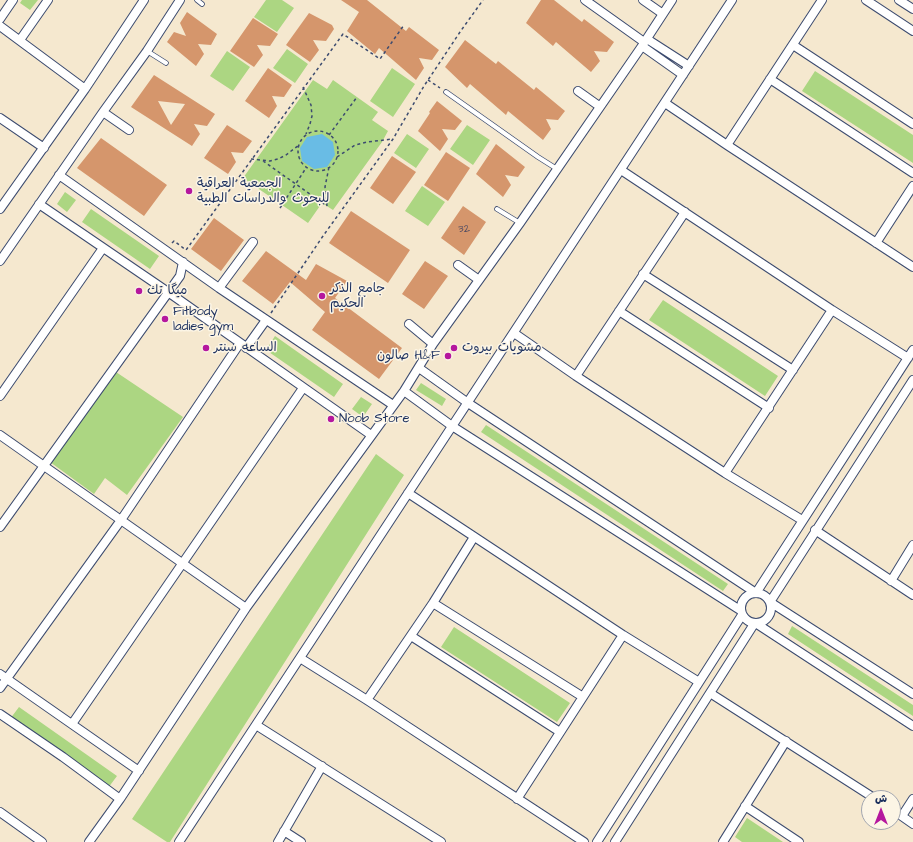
<!DOCTYPE html>
<meta charset="utf-8">
<style>
body{margin:0}
#map{position:relative;width:913px;height:842px;overflow:hidden;background:#f5e8cf;font-family:"Architects Daughter","Playpen Sans Arabic",sans-serif}
canvas{display:block}
.north{position:absolute;left:861px;top:790px;width:40px;height:40px;box-sizing:border-box;background:#fcf5e5;border:1px solid #a2a6af;border-radius:50%;rotate:0deg;font-size:11px;font-weight:700;line-height:16px;text-align:center;color:#1b2f5e}
.north::after{content:'';display:block;margin:auto;width:14px;height:18px;background:#b5179e;clip-path:polygon(50% 0,100% 100%,50% 72%,0 100%)}
</style>
<div id="map">
<canvas width="913" height="842"></canvas>
<div class="north">ش</div>
</div>
<script>
const g = document.querySelector('canvas').getContext('2d');
g.lineJoin = 'round';
function fill(path, color) {
  g.fillStyle = color;
  g.fill(path, 'evenodd');
}
function poly(rows) {
  const path = new Path2D();
  for (const r of rows) {
    if (r.length === 3) {
      path.moveTo(r[0] + r[2], r[1]);
      path.arc(r[0], r[1], r[2], 0, 2 * Math.PI);
      continue;
    }
    path.moveTo(r[0], r[1]);
    for (let i = 2; i < r.length; i += 2) path.lineTo(r[i], r[i + 1]);
  }
  return path;
}
function strokePath(path, color, width, dash) {
  g.strokeStyle = color;
  g.lineWidth = width;
  g.lineCap = dash ? 'butt' : 'round';
  g.setLineDash(dash || []);
  g.stroke(path);
}
function label(font, color, halo, rows, align = 'center') {
  g.font = font + ' "Architects Daughter","Playpen Sans Arabic",sans-serif';
  g.lineWidth = 3;
  g.setLineDash([]);
  g.textBaseline = 'middle';
  g.strokeStyle = halo;
  g.fillStyle = color;
  for (const [text, x, y, turn = 0] of rows) {
    g.save();
    g.translate(x, y);
    g.rotate((+turn || 0) * Math.PI / 180);
    g.textAlign = isNaN(turn) ? turn : align;
    if (halo) g.strokeText(text, 0, 0);
    g.fillText(text, 0, 0);
    g.restore();
  }
}
fill(poly([
 [22,0,38,0,30,10,20,3],
 [266,0,282,0,294,8,277,32,254,17],
 [287,49,308,64,295,83,273,68],
 [227,51,250,67,233,91,210,76],
 [392,68,415,84,393,117,370,101],
 [815,71,913,135,913,163,802,91],
 [313,80,327,89,333,80,378,112,372,120,388,131,382,142,333,210,322,203,308,223,243,178],
 [467,125,490,140,473,165,450,149],
 [407,134,429,149,416,168,394,153],
 [422,186,445,202,428,226,405,211],
 [65,192,76,200,67,212,57,204],
 [91,209,159,256,150,269,82,222],
 [663,300,778,376,765,396,649,320],
 [275,336,343,384,334,397,266,350],
 [116,372,183,417,127,495,105,478,94,494,50,462],
 [421,383,446,399,442,406,416,390],
 [361,397,372,404,363,417,352,409],
 [486,425,728,584,723,591,481,432],
 [376,454,404,475,170,842,167,842,132,819],
 [792,626,913,705,913,716,788,634],
 [454,627,570,703,557,722,441,647],
 [19,707,117,776,108,788,10,719],
 [747,818,783,842,742,842,735,837]
]), '#acd682');
fill(poly([
 [322,134,333,142,335,155,327,167,314,169,302,161,300,148,307,137]
]), '#69bce5');
fill(poly([
 [341,0,367,0,406,31,409,27,439,50,432,60,419,58,424,68,416,80,379,48,375,54,347,31,359,12],
 [541,0,554,0,582,22,584,19,614,42,607,52,594,51,600,61,591,72,556,42,553,46,526,23],
 [187,12,217,34,211,45,198,44,204,54,196,66,167,42,174,32,186,36,180,23],
 [309,13,332,25,334,29,326,41,313,40,319,50,310,62,286,45],
 [253,18,278,34,270,46,257,45,263,55,254,67,230,51],
 [465,40,496,64,498,61,534,90,536,87,565,111,558,120,546,119,551,129,543,140,508,111,506,115,470,84,467,88,445,67],
 [268,68,292,85,284,97,272,96,277,106,269,118,245,101],
 [154,75,215,114,207,126,194,124,200,134,192,146,131,107],
 [158,101,185,104,171,125],
 [437,101,462,121,455,130,442,129,448,139,440,151,418,131,430,113,429,112],
 [227,125,252,141,243,153,231,152,236,162,228,174,204,158],
 [101,138,167,185,144,216,77,168],
 [496,144,525,167,518,177,505,175,511,185,503,197,476,174],
 [446,152,470,168,448,201,424,185],
 [392,156,416,172,393,204,370,188],
 [463,206,486,222,464,255,441,238],
 [351,211,410,250,388,283,329,243],
 [214,218,244,240,221,271,191,249],
 [266,251,306,280,316,264,347,281,335,298,402,348,379,379,312,330,325,312,290,282,273,304,242,281],
 [425,261,448,276,424,309,402,294]
]), '#d5966c');
const service = poly([
 [197,0,202,4],
 [147,51,166,63],
 [446,92,538,157,557,169],
 [497,209,520,223]
]);
const minor = poly([
 [585,0,644,42],
 [643,0,663,14],
 [866,0,913,31],
 [899,0,913,9],
 [0,19,13,0],
 [0,26,85,89],
 [647,39,689,66],
 [20,40,48,0],
 [793,45,913,124],
 [642,46,683,75],
 [770,79,913,173],
 [578,91,599,106],
 [665,103,727,145,913,267],
 [103,112,129,130],
 [0,118,44,148],
 [727,145,822,0],
 [621,170,832,310,908,358],
 [59,175,219,288,393,405],
 [39,204,168,292,371,435],
 [0,209,85,89,144,0],
 [876,243,913,186],
 [0,261,103,112,147,51,180,0],
 [458,265,479,280],
 [643,274,793,370],
 [219,288,253,242],
 [619,311,769,408],
 [409,324,433,344],
 [514,333,576,376,725,473,802,520],
 [246,348,266,320],
 [419,368,468,403,756,593,913,350],
 [576,376,685,212],
 [913,380,770,602,913,694],
 [404,391,452,426,740,610],
 [0,396,103,248],
 [0,435,246,608],
 [725,473,832,310],
 [408,493,623,635,699,682],
 [0,527,180,276,183,262],
 [815,530,913,595],
 [891,581,913,545],
 [756,608,15],
 [433,603,583,697],
 [757,624,913,726],
 [411,636,560,732],
 [300,658,367,700,584,842],
 [0,674,139,771],
 [0,688,121,520,240,343],
 [710,693,874,798],
 [367,700,433,603,474,537],
 [0,714,63,757,120,799],
 [72,724,303,388],
 [256,725,441,842],
 [517,799,623,635],
 [745,806,799,842],
 [893,810,913,824],
 [0,812,42,842],
 [902,816,913,799],
 [284,831,301,842],
 [89,842,120,799,246,608,404,391,433,344,520,223,642,46,672,0],
 [179,842,732,0],
 [278,842,322,766],
 [597,842,742,615],
 [615,842,754,624],
 [723,842,786,741]
]);
strokePath(service, '#3c4b6f', 5.5);
strokePath(minor, '#3c4b6f', 10);
strokePath(poly([
 [428,80,440,88],
 [303,87,311,105,312,116,310,124,306,134],
 [318,151,20],
 [329,135,357,97],
 [337,157,355,145,367,142,393,139],
 [251,159,270,161,278,159,286,155,299,145],
 [263,161,327,206],
 [327,206,325,187,329,167],
 [280,208,306,168],
 [172,243,174,241,186,250,343,34,380,59,404,25],
 [271,313,323,236,393,139,424,86,460,32,483,0]
]), '#3c4b6f', 1.5, [3, 3]);
strokePath(service, '#fff', 4);
strokePath(minor, '#fff', 8);
for (const [x, y, r, color] of [
 [189,191,4,"#b5179e"],
 [139,291,4,"#b5179e"],
 [322,296,4,"#b5179e"],
 [165,319,4,"#b5179e"],
 [206,348,4,"#b5179e"],
 [454,348,4,"#b5179e"],
 [448,356,4,"#b5179e"],
 [331,419,4,"#b5179e"]
]) {
  const dot = new Path2D();
  dot.arc(x, y, r, 0, 2 * Math.PI);
  g.fillStyle = color;
  g.fill(dot);
  strokePath(dot, '#fcf5e5', 1.5);
}
label('11px', '#4a4962', null, [
 ["32",464,230]
]);
label('13px', '#1b2f5e', '#fcf5e5', [
 ["الجمعية العراقية",197,184],
 ["للبحوث والدراسات الطبية",197,199],
 ["جامع الذكر",330,289],
 ["الحكيم",330,304],
 ["ميگا تك",147,291],
 ["Fitbody",173,312],
 ["ladies gym",173,327],
 ["الساعه سنتر",214,348],
 ["مشويات بيروت",462,348],
 ["صالون H&F",440,356,"right"],
 ["Noob Store",339,419]
], 'left');
</script>
